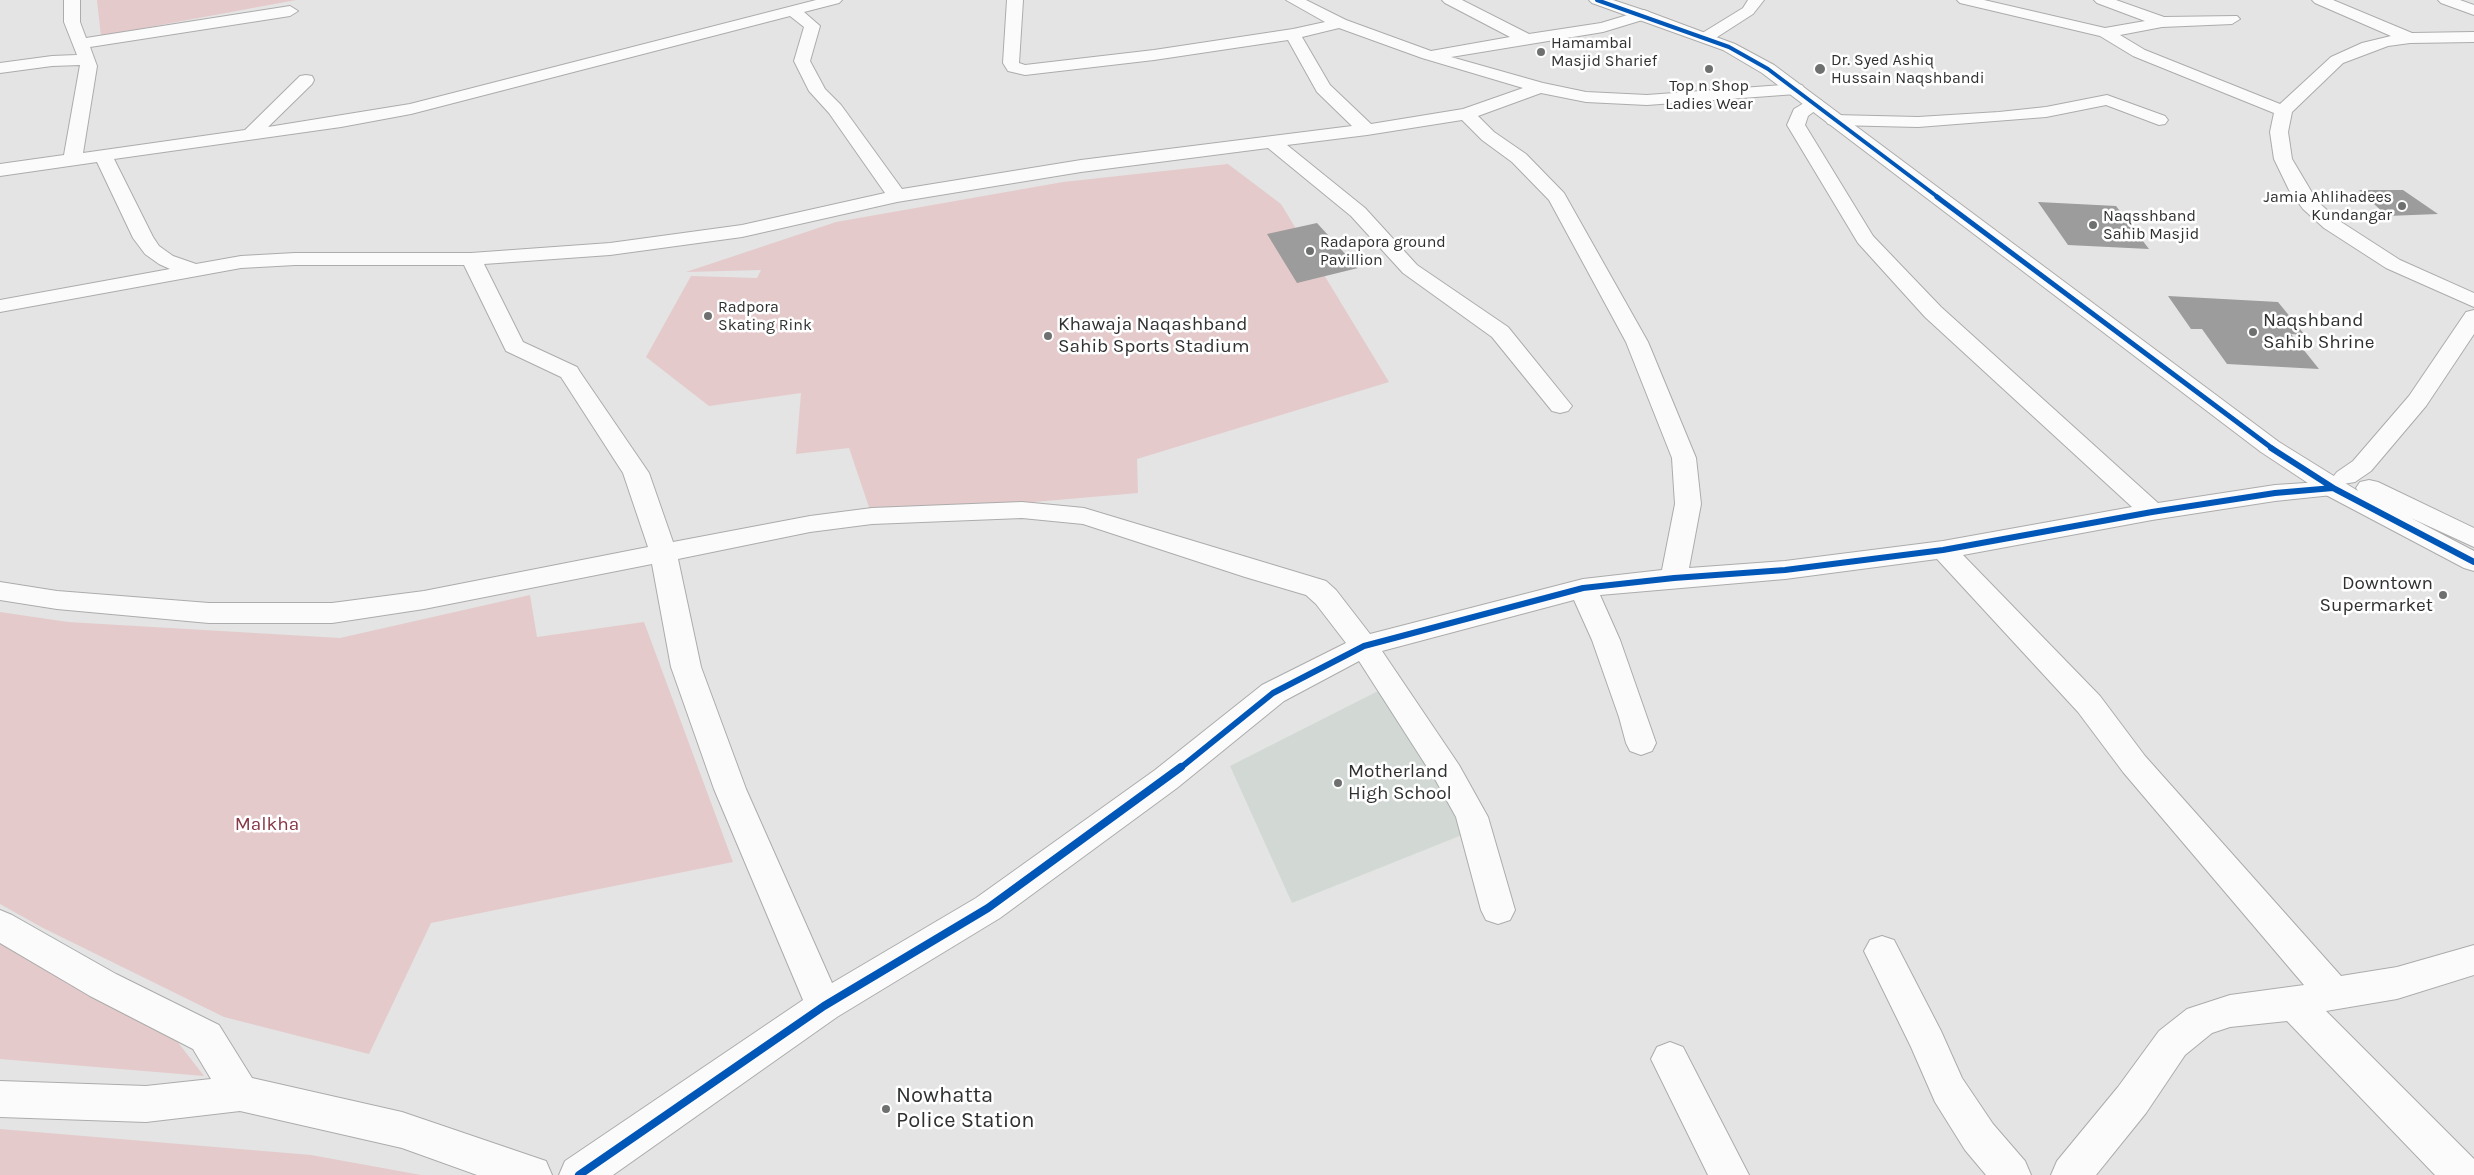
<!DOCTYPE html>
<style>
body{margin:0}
canvas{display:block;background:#e3e4e3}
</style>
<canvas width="2474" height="1175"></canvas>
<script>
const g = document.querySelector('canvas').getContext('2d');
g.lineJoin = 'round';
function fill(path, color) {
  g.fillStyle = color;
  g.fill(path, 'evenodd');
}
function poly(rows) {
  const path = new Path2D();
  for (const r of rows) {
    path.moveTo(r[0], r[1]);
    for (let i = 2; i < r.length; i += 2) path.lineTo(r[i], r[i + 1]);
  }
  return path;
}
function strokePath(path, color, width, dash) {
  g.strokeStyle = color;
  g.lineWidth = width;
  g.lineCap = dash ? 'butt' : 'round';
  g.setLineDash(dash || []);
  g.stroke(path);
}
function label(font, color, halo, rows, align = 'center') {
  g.font = font + ' Karla,sans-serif';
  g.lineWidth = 5;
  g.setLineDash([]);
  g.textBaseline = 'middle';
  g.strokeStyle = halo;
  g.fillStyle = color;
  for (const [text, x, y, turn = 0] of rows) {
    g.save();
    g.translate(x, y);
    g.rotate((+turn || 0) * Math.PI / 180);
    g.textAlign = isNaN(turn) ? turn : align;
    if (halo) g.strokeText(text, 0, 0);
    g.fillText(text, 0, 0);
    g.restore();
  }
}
fill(poly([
 [1382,689,1448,800,1462,835,1292,903,1230,766]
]), '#d2d9d4');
fill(poly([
 [97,0,296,0,101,36],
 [1228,164,1281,204,1389,382,1137,459,1138,493,872,516,849,448,796,454,801,393,709,406,646,357,691,276,757,278,761,270,686,272,836,222,1063,182],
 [530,595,537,637,644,622,733,862,431,923,369,1054,224,1017,43,928,0,904,0,612,68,622,340,638],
 [0,941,173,1036,204,1076,0,1059],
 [0,1129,311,1155,421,1175,0,1175]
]), '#e5cacc');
fill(poly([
 [2359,190,2403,190,2438,214,2387,216],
 [2038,202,2116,206,2149,249,2068,245],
 [1317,223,1358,268,1297,283,1267,234],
 [2168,296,2278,302,2305,335,2291,334,2319,369,2227,364,2202,329,2191,329]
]), '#9b9c9b');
const minor = poly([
 [64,0,80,0,80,22,86,38,290,6,298,11,290,16,90,47,97,66,83,153,245,130,300,76,306,75,312,76,314,80,312,84,268,127,410,104,816,0,842,0,839,3,804,12,820,26,810,61,825,89,841,105,902,189,1081,160,1352,126,1317,92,1288,40,1154,60,1025,75,1008,71,1003,63,1007,0,1023,0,1019,63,1025,65,1154,50,1293,29,1325,22,1286,0,1306,0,1346,20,1431,51,1510,37,1445,3,1442,0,1462,0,1529,34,1601,23,1644,10,1649,12,1652,15,1649,18,1603,32,1451,57,1543,83,1586,92,1647,95,1796,84,1802,85,1805,89,1802,93,1796,94,1647,105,1586,102,1541,93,1478,116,1494,132,1526,154,1564,193,1648,342,1696,458,1701,504,1689,568,1785,561,1943,541,2132,507,1925,317,1858,243,1787,125,1794,109,1809,100,1815,99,1821,100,1824,104,1808,116,1805,125,1873,236,1941,307,2158,503,2275,485,2336,481,2333,477,2337,472,2353,461,2409,396,2466,312,2474,310,2474,334,2426,406,2371,471,2355,482,2343,484,2346,488,2342,494,2275,501,2152,520,1963,555,2100,696,2145,756,2341,976,2397,967,2474,945,2474,975,2397,999,2326,1011,2474,1159,2474,1175,2435,1175,2287,1021,2230,1027,2212,1033,2185,1055,2146,1113,2096,1175,2051,1175,2057,1161,2118,1087,2159,1031,2187,1009,2230,995,2304,985,2123,772,2078,712,1937,559,1785,579,1600,595,1620,640,1656,743,1652,751,1641,755,1630,751,1626,743,1619,717,1592,640,1574,600,1382,651,1459,765,1488,817,1515,910,1510,920,1498,924,1486,920,1481,910,1456,817,1436,781,1359,661,1284,701,1177,788,1000,918,837,1017,613,1175,559,1175,565,1161,803,1000,714,789,671,667,652,564,424,609,332,623,209,623,57,609,0,600,0,582,57,591,209,603,332,603,424,591,648,547,623,473,561,377,506,351,464,265,295,265,241,268,0,312,0,300,170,269,159,264,145,254,133,238,97,162,0,176,0,164,64,155,80,65,52,66,0,73,0,63,52,56,77,55,64,22,64,0],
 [790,16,804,27,794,61,809,91,829,113,885,193,742,225,610,243,471,253,295,253,241,256,196,264,173,256,159,246,153,237,114,159,341,127,411,114,790,16],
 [1339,28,1422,58,1523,88,1463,109,1371,124,1330,85,1302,37,1339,28],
 [1462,120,1482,140,1512,162,1549,200,1626,342,1672,458,1675,504,1662,570,1583,579,1370,634,1336,590,1326,581,1084,508,1022,502,872,508,810,516,673,542,649,473,580,372,577,367,523,342,484,264,610,255,742,237,897,202,1081,172,1268,148,1351,216,1403,273,1492,337,1552,411,1560,413,1568,411,1572,406,1568,401,1508,327,1417,265,1365,208,1287,145,1367,135,1462,120],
 [1022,518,1083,524,1245,577,1306,595,1316,604,1346,643,1262,685,1155,770,976,898,832,983,746,789,701,667,678,559,810,532,872,524,1022,518],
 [1748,0,1764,0,1753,14,1711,41,1699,41,1697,38,1699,35,1743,8,1748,0],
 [1957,0,1984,0,2105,28,2145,21,2097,3,2094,0,2116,0,2164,17,2237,16,2240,19,2232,24,2162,27,2120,35,2145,50,2280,104,2331,57,2362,43,2391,36,2315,3,2312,0,2333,0,2412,33,2474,32,2474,42,2410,43,2388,46,2343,63,2292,112,2288,132,2292,159,2317,201,2338,220,2400,260,2474,293,2474,307,2386,268,2324,228,2303,209,2289,190,2274,159,2270,132,2274,113,2133,56,2100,36,1960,3,1957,0],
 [2107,95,2165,116,2168,120,2165,124,2159,125,2106,105,2046,117,1918,127,1834,125,1828,124,1825,120,1828,116,1834,115,1918,117,1999,112,2046,107,2107,95],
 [0,910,12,915,116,974,219,1025,252,1078,402,1112,546,1161,552,1175,477,1175,402,1148,240,1111,146,1122,0,1117,0,1081,146,1086,211,1079,193,1049,90,996,0,943,0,910],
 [1882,936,1894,940,1941,1031,1962,1078,1993,1124,2025,1161,2031,1175,1986,1175,1965,1150,1935,1102,1911,1047,1864,951,1870,940,1882,936],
 [1670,1042,1683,1047,1749,1175,1708,1175,1651,1059,1657,1047,1670,1042]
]);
const major = poly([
 [2438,0,2460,0,2474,5,2474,15,2441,3,2438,0]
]);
const highway = poly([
 [1589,0,1613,0,1649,12,1735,44,1774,65,2279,442,2358,491,2356,488,2360,482,2369,480,2378,482,2474,528,2474,547,2411,518,2474,551,2474,571,2464,568,2326,495,2261,452,1762,73,1723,50,1592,3,1589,0]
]);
strokePath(minor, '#abacab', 2);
strokePath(major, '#abacab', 2);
strokePath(highway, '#abacab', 2);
fill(minor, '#fbfbfb');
fill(major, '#fbfbfb');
fill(highway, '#fbfbfb');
strokePath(poly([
 [1597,0,1729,47,1768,69,1939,198]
]), '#0057b8', 4);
strokePath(poly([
 [1937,197,2273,449]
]), '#0057b8', 5);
strokePath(poly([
 [2271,448,2335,489,2474,562],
 [1179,769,1273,693,1364,646,1583,588,1674,578,1785,570,1943,550,2152,512,2275,493,2333,488]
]), '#0057b8', 6);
strokePath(poly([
 [579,1175,824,1006,988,908,1181,767]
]), '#0057b8', 8);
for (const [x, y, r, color] of [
 [1541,52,5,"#6e706f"],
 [1709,69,5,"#6e706f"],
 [1820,69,6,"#6e706f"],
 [2402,206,5,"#6e706f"],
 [2093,225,5,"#6e706f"],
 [1310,251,5,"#6e706f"],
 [708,316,5,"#6e706f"],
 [2253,332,5,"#6e706f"],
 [1048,336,5,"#6e706f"],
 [2443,595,5,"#6e706f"],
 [1338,783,5,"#6e706f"],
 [886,1109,5,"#6e706f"]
]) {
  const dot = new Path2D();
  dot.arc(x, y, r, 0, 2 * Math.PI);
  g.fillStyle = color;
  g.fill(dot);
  strokePath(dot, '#fff', 2);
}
label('16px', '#2f3130', '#fff', [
 ["Hamambal",1551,43],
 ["Masjid Sharief",1551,61],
 ["Dr. Syed Ashiq",1831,60],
 ["Hussain Naqshbandi",1831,78],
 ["Top n Shop",1709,86,"center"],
 ["Ladies Wear",1709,104,"center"],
 ["Jamia Ahlihadees",2392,197,"right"],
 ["Kundangar",2392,215,"right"],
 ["Naqsshband",2103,216],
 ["Sahib Masjid",2103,234],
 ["Radapora ground",1320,242],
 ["Pavillion",1320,260],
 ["Radpora",718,307],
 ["Skating Rink",718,325]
], 'left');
label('19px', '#2f3130', '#fff', [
 ["Naqshband",2263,321],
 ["Sahib Shrine",2263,343],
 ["Khawaja Naqashband",1058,325],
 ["Sahib Sports Stadium",1058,347],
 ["Downtown",2433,584,"right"],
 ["Supermarket",2433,606,"right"],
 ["Motherland",1348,772],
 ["High School",1348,794]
], 'left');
label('19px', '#873645', '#fff', [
 ["Malkha",267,825]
]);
label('22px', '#2f3130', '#fff', [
 ["Nowhatta",896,1096],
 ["Police Station",896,1121]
], 'left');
</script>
